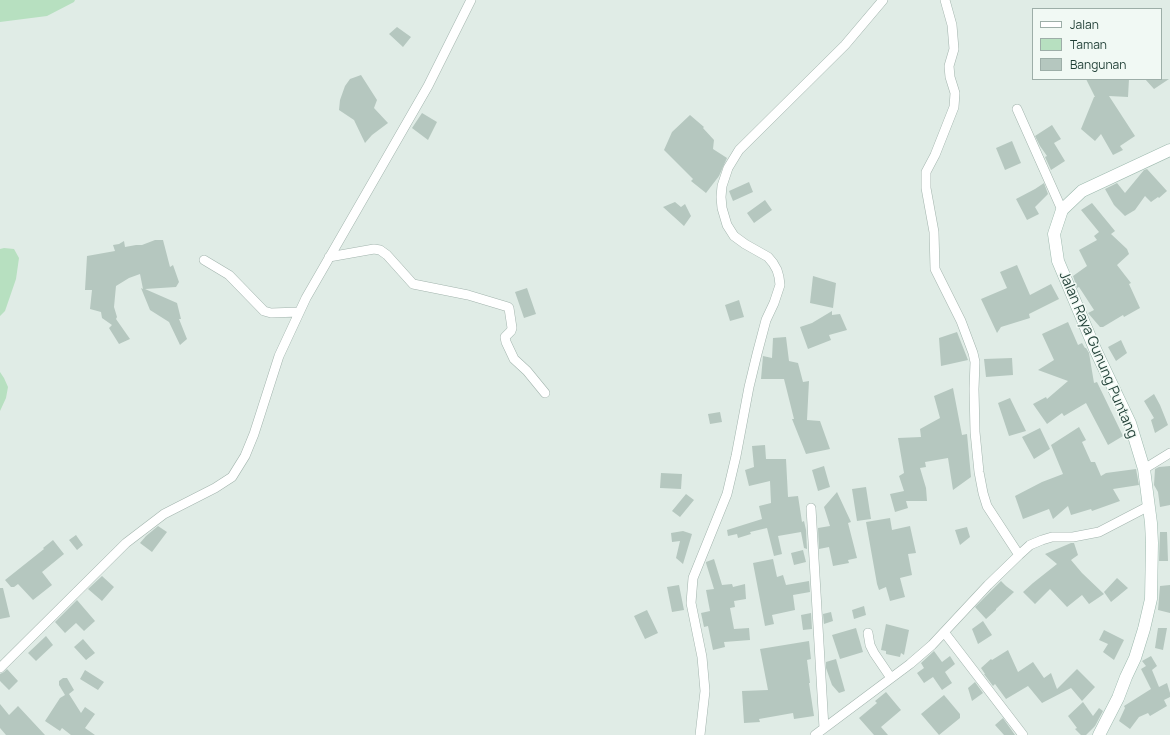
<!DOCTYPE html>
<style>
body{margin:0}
#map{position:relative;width:1170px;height:735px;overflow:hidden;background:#e0ece6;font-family:Manrope,sans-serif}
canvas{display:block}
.legend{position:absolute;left:1032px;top:8px;width:130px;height:72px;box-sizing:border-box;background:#f1f9f4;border:1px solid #9daea8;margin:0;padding:5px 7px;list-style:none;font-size:12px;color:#1f3e35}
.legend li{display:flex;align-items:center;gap:8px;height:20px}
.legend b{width:20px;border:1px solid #9daea8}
</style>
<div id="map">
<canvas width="1170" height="735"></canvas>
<ul class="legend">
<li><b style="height:5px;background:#fff"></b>Jalan</li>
<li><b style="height:11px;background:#b7e0c0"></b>Taman</li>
<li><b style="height:11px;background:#b5c7bf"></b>Bangunan</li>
</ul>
</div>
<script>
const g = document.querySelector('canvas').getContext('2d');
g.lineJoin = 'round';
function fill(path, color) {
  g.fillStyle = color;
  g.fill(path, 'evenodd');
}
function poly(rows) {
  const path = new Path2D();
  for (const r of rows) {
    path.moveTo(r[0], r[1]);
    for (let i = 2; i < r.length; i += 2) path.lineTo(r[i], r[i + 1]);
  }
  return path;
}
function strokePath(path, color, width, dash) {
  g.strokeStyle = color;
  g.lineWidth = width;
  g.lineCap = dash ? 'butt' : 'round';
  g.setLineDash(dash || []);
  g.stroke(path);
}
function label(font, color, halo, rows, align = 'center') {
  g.font = font + ' Manrope,sans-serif';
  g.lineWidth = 3;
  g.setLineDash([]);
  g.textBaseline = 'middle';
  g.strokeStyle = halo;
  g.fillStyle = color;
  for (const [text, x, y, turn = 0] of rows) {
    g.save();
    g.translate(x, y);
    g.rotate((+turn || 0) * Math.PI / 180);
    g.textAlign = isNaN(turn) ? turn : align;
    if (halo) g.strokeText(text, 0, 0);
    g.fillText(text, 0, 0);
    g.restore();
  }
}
fill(poly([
 [0,0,75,0,74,2,47,16,0,22],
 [4,248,14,249,19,258,16,279,5,311,0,316,0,249],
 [0,372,4,378,8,387,6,398,0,411]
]), '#b7e0c0');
fill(poly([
 [397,27,411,37,403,47,389,34],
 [361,75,377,100,374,108,388,123,372,135,365,143,354,120,339,110,340,100,345,86,350,79],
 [1086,79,1129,79,1128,97,1109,96,1135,136,1120,146,1123,150,1113,155,1101,134,1095,141,1081,129,1094,97,1095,97],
 [1145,79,1169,79,1154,89],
 [422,113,437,122,428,140,412,128],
 [690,115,704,127,703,128,714,140,713,149,727,158,719,176,706,193,691,181,693,179,664,150,672,132],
 [1052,125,1061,139,1054,143,1065,161,1051,170,1045,157,1047,156,1040,146,1035,136],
 [1012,141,1021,163,1005,170,996,148],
 [1147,169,1167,191,1159,198,1158,197,1151,202,1145,196,1135,210,1125,216,1114,205,1105,189,1117,183,1125,193,1144,170],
 [749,182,753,192,733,201,729,191],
 [1044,183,1048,194,1035,207,1039,214,1027,220,1016,199,1035,189],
 [765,200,772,210,754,223,747,213],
 [675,202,681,207,685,204,691,216,684,226,663,207],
 [1092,203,1115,231,1111,234,1127,249,1129,254,1117,265,1131,283,1129,284,1140,308,1124,317,1123,315,1103,327,1100,327,1088,313,1094,310,1079,287,1077,288,1073,276,1087,266,1079,250,1097,240,1094,236,1099,232,1081,210],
 [155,240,163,240,170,267,173,265,179,282,176,287,145,289,177,303,181,319,179,319,187,339,180,345,169,322,150,310,141,288,143,289,140,274,129,278,116,286,114,307,117,317,116,319,130,339,119,344,109,328,112,325,102,318,101,312,90,309,92,290,85,290,87,256,115,251,113,245,119,244,124,241,125,247,136,245,142,245],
 [1017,265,1030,295,1051,284,1059,299,1029,314,1030,318,1001,327,997,333,981,299,1007,288,1000,272],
 [813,276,836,283,833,308,810,303],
 [527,288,536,314,524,318,515,292],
 [739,300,744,317,730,321,725,305],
 [832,311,832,315,840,314,847,330,829,335,831,340,808,349,800,327,812,323],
 [1068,322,1078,345,1082,343,1085,348,1086,348,1089,353,1094,383,1097,382,1123,436,1108,445,1086,403,1064,416,1062,413,1047,424,1033,404,1046,397,1047,399,1068,381,1038,370,1054,360,1042,334],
 [957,332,968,360,941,366,939,338],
 [786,337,789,361,798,363,803,382,809,381,807,420,820,421,830,449,806,454,792,419,794,419,784,379,761,379,763,356,772,358,773,338],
 [1121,340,1127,353,1116,361,1108,347],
 [1012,358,1013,375,986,377,984,359],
 [953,388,962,435,967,434,971,477,953,490,948,458,925,462,926,467,920,468,926,488,927,501,906,501,908,508,895,512,890,494,904,491,899,476,904,473,898,438,921,437,920,429,940,418,934,396],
 [1154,394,1160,405,1168,425,1155,433,1151,420,1154,418,1144,401],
 [1010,398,1026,431,1009,436,998,403],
 [720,412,722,422,710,424,708,414],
 [1079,427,1086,440,1082,442,1091,462,1095,462,1101,476,1106,473,1136,469,1139,485,1113,489,1120,501,1092,511,1091,509,1071,515,1068,506,1053,519,1049,509,1023,519,1015,496,1042,482,1063,474,1051,445],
 [1040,428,1050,449,1034,459,1022,437],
 [765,445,766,459,786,459,788,497,798,496,802,522,804,521,806,530,807,549,804,548,801,532,778,536,782,554,774,556,767,528,750,532,751,534,738,538,737,534,728,536,727,530,762,519,759,506,771,503,770,481,749,486,745,470,754,467,752,446],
 [824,466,830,487,818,491,812,470],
 [1170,466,1170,505,1160,507,1158,492,1154,485,1155,469,1159,467],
 [661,473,682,474,681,489,660,488],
 [866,487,871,519,857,521,852,489],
 [837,492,851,522,848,523,857,558,848,560,849,563,833,566,829,547,819,549,818,528,830,526,824,507],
 [686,494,694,500,680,517,672,511],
 [890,518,892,530,910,526,916,553,908,554,912,575,900,578,905,597,890,601,886,587,879,590,877,584,866,522],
 [158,526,167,532,152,552,140,543,146,536],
 [967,527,970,537,960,545,955,530],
 [683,531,692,534,683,564,676,558,680,541,672,542,671,533],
 [1160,532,1167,532,1168,561,1159,561],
 [76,535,83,545,77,550,69,540],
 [53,540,64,554,42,572,52,585,33,600,18,584,14,587,11,587,5,580,44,549,43,548],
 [1071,543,1074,543,1078,555,1071,560,1082,573,1104,594,1089,604,1082,595,1067,607,1050,589,1035,604,1023,592,1033,583,1057,564,1045,554],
 [803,550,806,562,794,565,791,553],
 [714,559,722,585,732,584,733,587,745,584,746,599,734,601,735,607,730,608,734,629,749,628,750,640,724,642,725,647,713,650,708,626,704,627,701,613,710,611,706,590,714,589,706,563,706,562],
 [773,559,777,577,783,575,786,585,809,581,810,592,793,595,795,610,772,615,774,624,765,626,753,563],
 [102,576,114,587,102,601,88,589],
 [1117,578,1128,588,1111,602,1104,592],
 [1001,581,1006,586,1014,592,996,609,996,610,986,619,975,607],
 [679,585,684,610,672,612,667,587],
 [1170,585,1170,613,1158,610,1160,586],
 [0,588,3,588,10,617,0,619],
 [77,600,95,621,84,631,76,623,65,633,55,622],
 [864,606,866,615,854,619,852,610],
 [647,610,658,633,645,639,634,616],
 [831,612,833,621,824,624,823,614],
 [811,613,812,629,803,630,801,615],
 [983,621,992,635,978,644,972,629],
 [886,624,909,630,904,655,901,653,900,657,886,654,886,651,881,650],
 [856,628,863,652,840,659,832,635],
 [1158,628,1167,628,1163,650,1155,648],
 [1104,630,1124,640,1114,660,1103,652,1108,644,1099,640],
 [46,636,53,645,36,661,28,653],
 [83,639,95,653,86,660,74,647],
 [809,641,811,659,807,660,810,683,809,683,814,716,794,719,793,713,759,719,760,722,744,723,742,691,768,690,760,649],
 [1008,650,1018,672,1033,662,1044,678,1051,673,1057,689,1077,669,1095,687,1082,701,1071,688,1042,703,1028,686,1006,699,995,684,993,686,984,674,985,674,981,668,991,659,992,660],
 [934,651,942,662,950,656,955,664,945,672,952,683,942,690,933,677,924,683,917,673,924,668,921,663],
 [1151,656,1157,666,1152,670,1159,687,1167,683,1170,693,1170,697,1164,700,1167,706,1150,716,1148,713,1139,717,1130,729,1119,721,1125,708,1124,706,1151,689,1141,669,1146,666,1142,661],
 [836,659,845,691,839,693,832,685,826,668,826,662],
 [7,669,18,681,9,690,0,681,0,674,4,672],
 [85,670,104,682,98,690,80,679],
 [63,678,67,678,74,690,69,694,81,713,85,707,95,714,85,728,95,735,71,735,62,728,60,731,45,721,60,698,65,695,59,685,59,681],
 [975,682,983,693,972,701,968,688],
 [886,692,901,710,881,727,888,735,874,735,859,718,877,703,875,701],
 [944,695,960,714,960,718,939,735,921,714],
 [1083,702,1093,716,1099,708,1103,711,1095,726,1086,735,1081,735,1075,729,1077,728,1068,716],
 [0,704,9,715,18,706,45,735,6,735,0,728],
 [1003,718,1015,735,1004,735,995,725]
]), '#b5c7bf');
const street = poly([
 [945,0,952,25,954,49,949,66,950,77,955,93,954,107,935,155,926,172,926,188,934,232,935,269,961,321,973,353,975,362,974,389,975,432,979,472,983,493,987,506,1019,555],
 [1017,109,1062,210],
 [329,257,374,249,380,250,387,255,413,284,468,295,508,307,509,308,512,328,511,331,505,337,506,342,514,359,527,371,545,393],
 [204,260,229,275,264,311,271,313,299,312],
 [1144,469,1170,453],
 [811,508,824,728],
 [944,632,1023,735],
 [868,633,870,645,874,653,891,678],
 [0,668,126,543,164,514,215,488,232,477,245,456,254,434,279,356,306,298,428,86,471,0],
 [700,735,705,691,702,657,691,603,693,578,727,494,736,456,749,387,757,354,766,320,774,303,780,285,779,277,777,270,773,263,768,257,745,244,734,236,727,225,722,208,721,197,722,186,728,168,739,150,845,45,883,0],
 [815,735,910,664,932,645,988,585,1019,555,1030,545,1042,540,1052,537,1073,537,1099,532,1149,506]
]);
const secondary = poly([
 [1099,735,1118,698,1126,677,1135,658,1144,629,1151,599,1152,543,1151,523,1144,469,1130,423,1095,349,1058,261,1054,234,1062,210,1082,191,1170,150]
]);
strokePath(street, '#a2b4ad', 10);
strokePath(secondary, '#9db9ae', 13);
strokePath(street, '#fff', 9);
strokePath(secondary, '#fff', 12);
label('14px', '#1f3e35', '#f1f9f4', [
 ["Jalan Raya Gunung Puntang",1098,355,67]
]);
</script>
